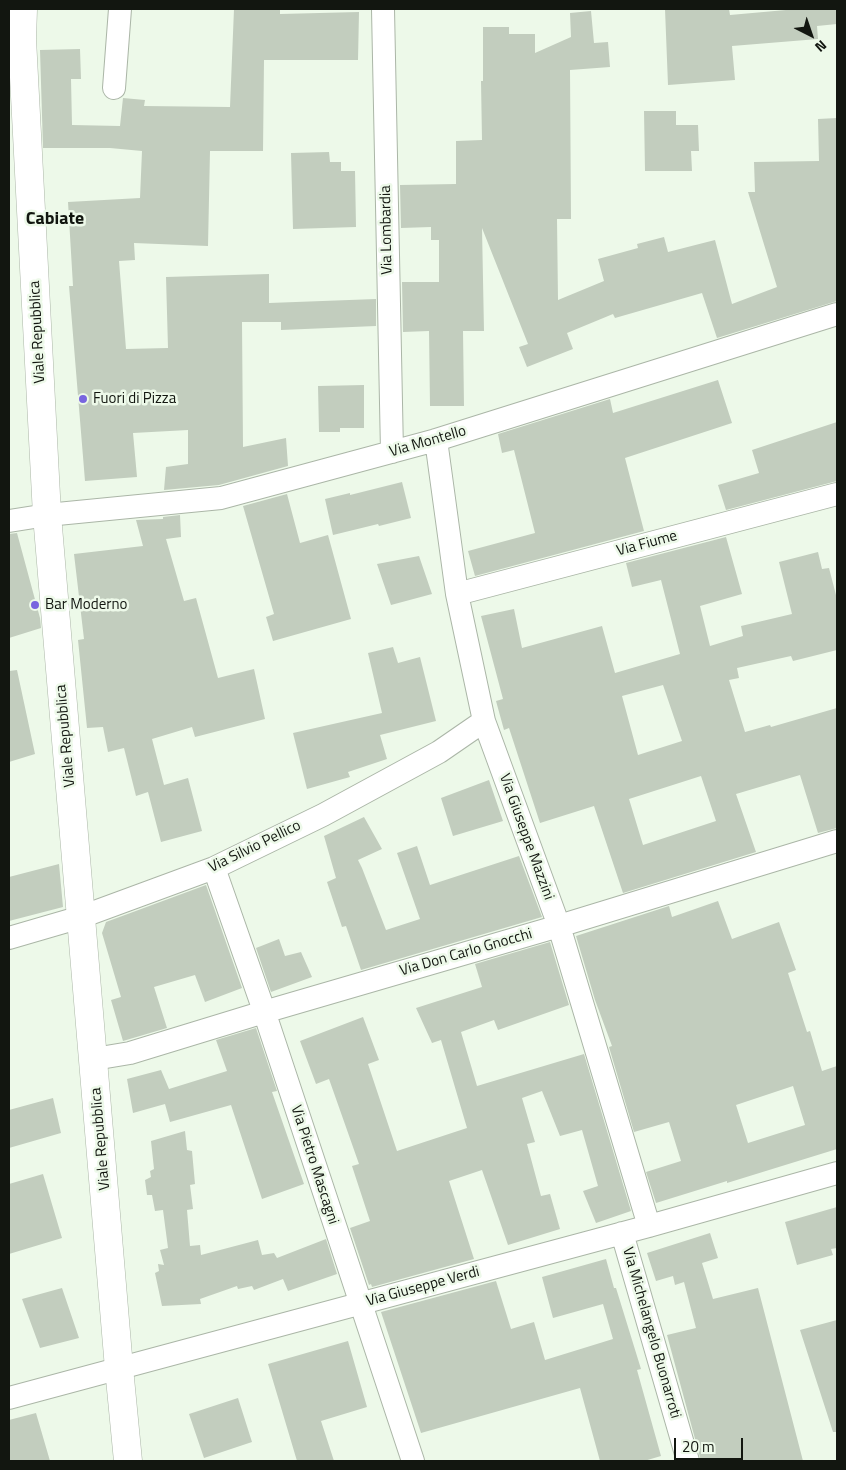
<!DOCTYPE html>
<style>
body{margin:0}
#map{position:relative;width:846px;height:1470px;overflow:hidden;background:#edf9e9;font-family:"Titillium Web",sans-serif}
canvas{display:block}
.frame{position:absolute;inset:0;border:10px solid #121610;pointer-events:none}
.north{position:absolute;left:786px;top:10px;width:50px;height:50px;-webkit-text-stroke:4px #edf9e9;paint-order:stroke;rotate:139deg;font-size:14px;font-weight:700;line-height:20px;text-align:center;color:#121610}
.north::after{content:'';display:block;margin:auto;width:18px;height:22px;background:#121610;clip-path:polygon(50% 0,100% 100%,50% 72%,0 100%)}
.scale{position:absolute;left:674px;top:1438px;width:69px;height:22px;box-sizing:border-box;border:2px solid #121610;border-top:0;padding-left:6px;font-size:15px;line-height:18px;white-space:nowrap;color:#121610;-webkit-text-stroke:4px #edf9e9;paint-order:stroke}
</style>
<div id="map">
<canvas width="846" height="1470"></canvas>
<div class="frame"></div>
<div class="north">N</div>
<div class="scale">20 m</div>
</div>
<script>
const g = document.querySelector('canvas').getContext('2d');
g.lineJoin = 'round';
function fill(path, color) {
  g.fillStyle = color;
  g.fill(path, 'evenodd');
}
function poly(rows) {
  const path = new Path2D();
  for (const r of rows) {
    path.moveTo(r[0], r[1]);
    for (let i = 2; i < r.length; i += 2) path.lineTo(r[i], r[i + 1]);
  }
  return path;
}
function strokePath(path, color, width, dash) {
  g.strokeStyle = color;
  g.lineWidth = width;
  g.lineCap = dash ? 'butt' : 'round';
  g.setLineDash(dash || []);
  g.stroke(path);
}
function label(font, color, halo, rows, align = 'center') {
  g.font = font + ' "Titillium Web",sans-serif';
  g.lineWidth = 5;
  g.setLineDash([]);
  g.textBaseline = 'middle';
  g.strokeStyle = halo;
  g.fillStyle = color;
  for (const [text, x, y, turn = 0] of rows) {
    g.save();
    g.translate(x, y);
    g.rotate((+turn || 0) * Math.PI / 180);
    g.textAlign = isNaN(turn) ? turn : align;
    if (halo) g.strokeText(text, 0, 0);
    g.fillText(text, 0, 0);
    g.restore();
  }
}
fill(poly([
 [234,9,280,9,280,14,359,12,358,60,264,60,263,151,210,151,208,246,134,243,135,260,119,261,126,349,168,348,166,277,269,274,269,303,376,299,376,326,281,330,281,322,242,322,243,447,286,438,288,466,219,485,164,490,166,467,188,464,188,430,133,433,137,477,85,481,69,286,73,286,68,202,140,198,142,151,110,148,43,148,40,50,80,49,81,79,71,79,72,125,120,126,123,98,145,100,144,106,230,107],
 [665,9,729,9,730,15,797,9,837,9,837,24,817,26,818,39,732,46,735,80,668,85],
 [591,11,594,43,608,42,610,67,570,70,571,219,557,219,558,300,604,281,598,259,638,248,637,244,664,237,668,252,715,240,732,304,777,287,748,192,755,192,754,162,819,161,818,119,837,118,837,301,717,338,702,293,615,318,613,314,567,333,573,349,527,367,519,347,528,344,482,228,484,331,463,331,464,406,430,406,429,331,403,332,402,282,439,282,439,240,431,240,431,227,401,228,400,185,456,184,456,141,482,140,481,81,483,81,483,27,509,27,509,34,535,34,535,53,571,37,570,13],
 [644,111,676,111,676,125,698,125,699,151,691,151,692,171,645,171],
 [329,152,330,162,341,162,341,171,355,171,356,227,293,229,291,153],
 [718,380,732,423,625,458,644,531,475,576,468,551,535,533,514,450,502,453,498,434,610,399,613,413],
 [364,385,364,428,340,428,340,432,319,432,318,386],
 [837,422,837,481,726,510,718,485,759,473,752,450],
 [402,482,411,518,379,526,378,524,333,535,325,499,350,493,350,495],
 [287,494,300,543,328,535,351,619,273,641,266,617,274,614,243,506],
 [180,515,181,537,166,539,184,601,196,598,218,678,254,669,265,719,195,737,192,727,152,739,164,785,188,778,202,831,161,842,148,792,136,796,124,748,108,752,103,727,87,728,78,640,84,639,74,554,143,546,136,520,163,519,163,517],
 [17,533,40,618,41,628,9,638,9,534],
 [726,537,742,594,700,606,710,646,743,636,741,626,792,614,779,562,818,552,822,569,829,568,837,599,837,650,793,661,791,656,737,668,739,678,729,680,745,732,770,725,771,727,837,708,837,828,818,833,800,775,736,794,756,852,623,893,594,806,540,823,509,728,504,730,496,701,503,699,481,616,514,609,522,648,602,626,615,673,680,654,661,580,632,587,626,563],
 [663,685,682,741,638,755,622,696],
 [701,776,716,821,643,845,629,799],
 [419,556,432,594,391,605,377,564],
 [393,647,398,663,420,657,436,721,380,735,387,759,348,772,350,777,307,789,293,733,382,713,368,653],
 [17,670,35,754,9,762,9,671],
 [489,780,503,821,453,836,441,798],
 [364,817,382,849,358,860,362,868,386,930,420,919,397,853,417,846,430,885,519,856,542,917,361,970,346,926,342,927,327,882,336,878,324,836],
 [59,864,63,907,9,921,9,877],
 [206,885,242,988,205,1002,195,975,154,987,167,1028,123,1041,111,1000,121,997,102,933,106,922],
 [718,901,732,939,779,922,796,970,788,973,807,1032,810,1031,822,1071,837,1066,837,1149,727,1183,727,1181,656,1203,646,1172,681,1161,669,1122,634,1132,609,1047,612,1046,595,1000,576,936,669,906,672,917],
 [793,1086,805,1125,748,1143,736,1105],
 [279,939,285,956,301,952,312,977,271,992,256,948],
 [550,942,569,1005,498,1030,494,1020,461,1032,477,1086,584,1054,631,1211,596,1223,583,1191,598,1186,582,1130,560,1136,542,1091,522,1098,535,1142,527,1144,541,1196,550,1194,560,1229,508,1245,482,1170,449,1181,474,1259,372,1287,371,1284,369,1285,350,1228,370,1221,352,1166,359,1164,329,1079,316,1084,300,1041,363,1017,379,1060,368,1064,397,1151,467,1128,441,1040,432,1043,416,1008,482,987,475,964],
 [256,1028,277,1091,272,1092,304,1184,262,1199,231,1105,170,1122,165,1104,133,1113,127,1079,161,1070,169,1089,227,1071,216,1040],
 [53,1098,61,1133,9,1148,9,1110],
 [185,1131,187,1150,192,1151,195,1184,190,1185,193,1209,187,1210,190,1246,200,1245,201,1255,258,1240,262,1255,274,1253,277,1258,326,1239,337,1274,288,1291,283,1279,254,1290,252,1286,238,1289,237,1286,200,1299,201,1304,162,1306,155,1273,159,1271,158,1264,164,1265,160,1250,168,1248,163,1210,155,1211,152,1195,147,1195,145,1180,151,1177,150,1171,154,1169,151,1141],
 [43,1174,62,1238,9,1254,9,1184],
 [837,1207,837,1248,831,1249,833,1255,797,1265,785,1222],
 [710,1233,718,1258,702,1263,713,1299,758,1288,803,1461,701,1461,667,1335,696,1328,684,1282,675,1285,673,1276,656,1281,647,1253],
 [606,1259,614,1288,616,1288,641,1369,637,1370,661,1456,644,1461,600,1461,580,1388,421,1433,381,1312,496,1281,511,1329,534,1322,545,1360,613,1339,603,1304,553,1318,542,1277],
 [62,1288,79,1338,40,1348,22,1299],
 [837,1320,837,1432,833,1432,800,1330],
 [348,1341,367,1407,321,1421,334,1461,297,1461,268,1364],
 [238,1398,252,1442,204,1458,189,1414],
 [36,1413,50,1461,9,1461,9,1420]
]), '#c2cdbe');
const minor = poly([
 [383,9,392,452],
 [114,88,120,9],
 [436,440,457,594,484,721,559,926,649,1226],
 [9,521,47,515,221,498,436,440,837,314],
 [457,594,837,494],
 [214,868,261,1002,413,1461],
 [9,938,81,917,214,868,323,815,439,752,484,721],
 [94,1059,130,1053,264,1012,559,926,837,841],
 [622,1233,688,1461],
 [9,1398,649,1226,837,1173]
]);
const tertiary = poly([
 [23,9,22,39,47,515,119,1368,128,1461]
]);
strokePath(minor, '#abb6a7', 24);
strokePath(tertiary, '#abb6a7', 29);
strokePath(minor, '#fff', 22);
strokePath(tertiary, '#fff', 28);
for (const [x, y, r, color] of [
 [83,399,5,"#7864df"],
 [35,605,5,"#7864df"]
]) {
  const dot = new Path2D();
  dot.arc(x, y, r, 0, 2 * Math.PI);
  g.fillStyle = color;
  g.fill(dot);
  strokePath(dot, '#edf9e9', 2);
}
label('15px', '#121610', '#edf9e9', [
 ["Via Lombardia",387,230,-91],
 ["Viale Repubblica",38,332,-93],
 ["Via Montello",428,442,-16],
 ["Via Fiume",647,544,-15],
 ["Viale Repubblica",66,736,-95],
 ["Via Giuseppe Mazzini",526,837,70],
 ["Via Silvio Pellico",255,847,-26],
 ["Via Don Carlo Gnocchi",466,953,-16],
 ["Viale Repubblica",101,1139,-95],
 ["Via Pietro Mascagni",314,1165,72],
 ["Via Giuseppe Verdi",423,1287,-15],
 ["Via Michelangelo Buonarroti",651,1333,74]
]);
label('15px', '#121610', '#edf9e9', [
 ["Fuori di Pizza",93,399],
 ["Bar Moderno",45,605]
], 'left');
label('bold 18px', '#121610', '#edf9e9', [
 ["Cabiate",55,220]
]);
</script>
